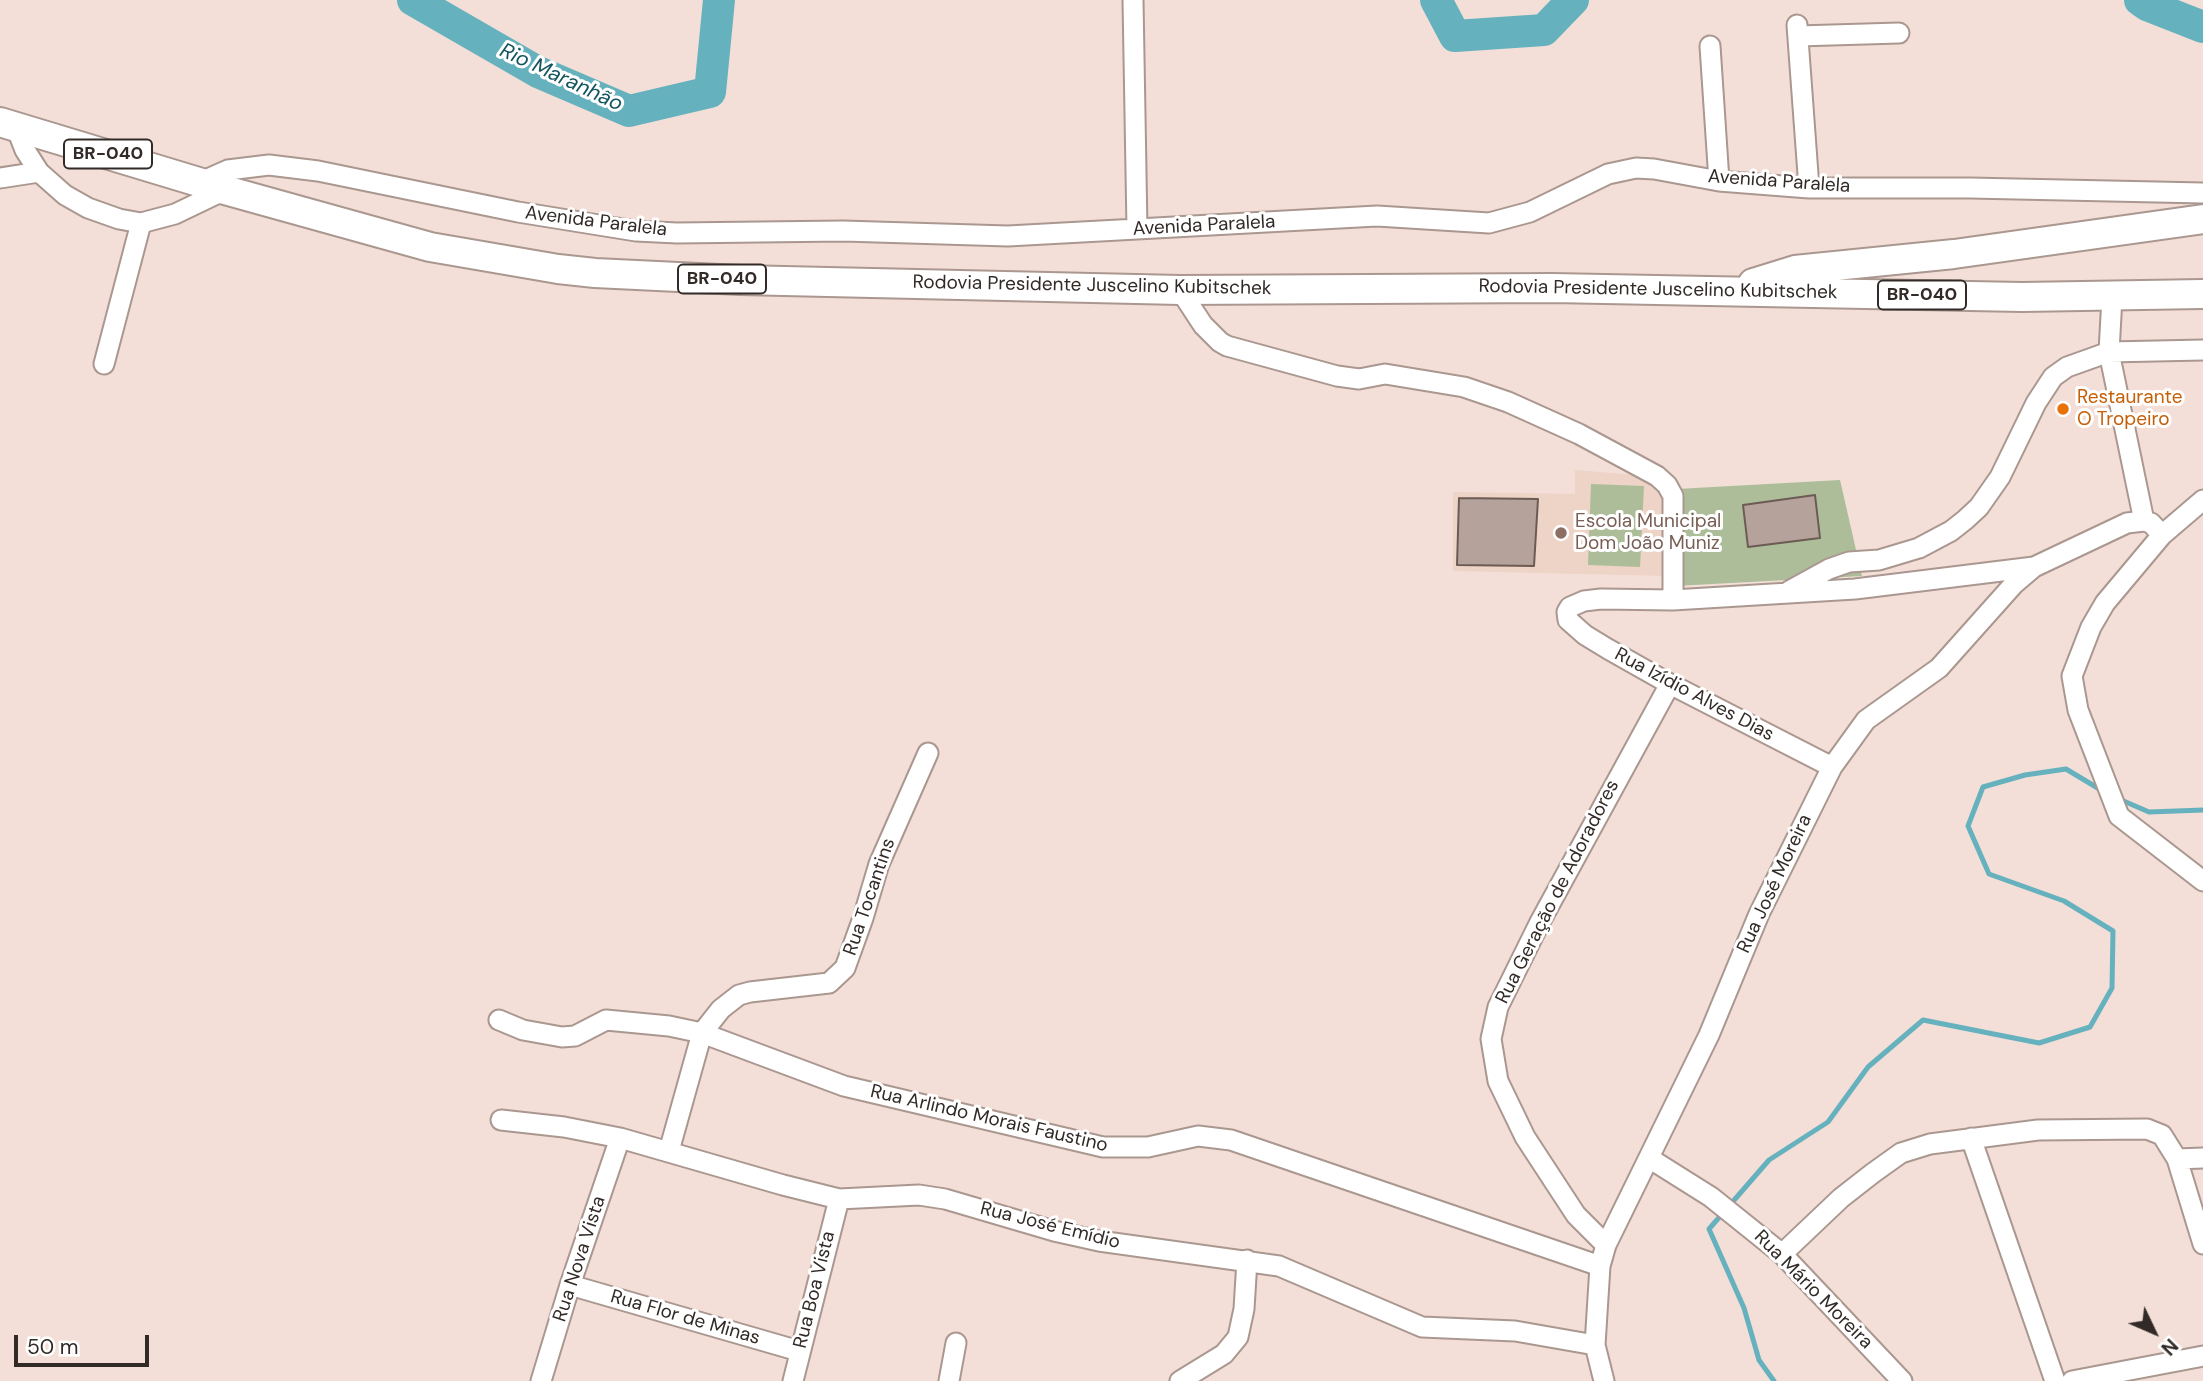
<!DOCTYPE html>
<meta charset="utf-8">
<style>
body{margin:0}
#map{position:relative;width:2203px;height:1381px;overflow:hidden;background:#f3dfd7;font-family:"DM Sans",sans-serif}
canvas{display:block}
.north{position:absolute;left:2119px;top:1297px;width:70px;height:70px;-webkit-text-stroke:5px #fff;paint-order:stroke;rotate:134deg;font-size:19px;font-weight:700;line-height:28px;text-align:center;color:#312a27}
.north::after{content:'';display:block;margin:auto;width:24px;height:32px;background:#312a27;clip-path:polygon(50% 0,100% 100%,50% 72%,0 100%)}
.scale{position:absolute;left:14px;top:1335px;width:135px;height:32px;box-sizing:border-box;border:4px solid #312a27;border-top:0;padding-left:9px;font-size:21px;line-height:24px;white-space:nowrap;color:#312a27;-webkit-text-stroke:5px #fff;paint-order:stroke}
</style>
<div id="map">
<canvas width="2203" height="1381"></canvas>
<div class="north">N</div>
<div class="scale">50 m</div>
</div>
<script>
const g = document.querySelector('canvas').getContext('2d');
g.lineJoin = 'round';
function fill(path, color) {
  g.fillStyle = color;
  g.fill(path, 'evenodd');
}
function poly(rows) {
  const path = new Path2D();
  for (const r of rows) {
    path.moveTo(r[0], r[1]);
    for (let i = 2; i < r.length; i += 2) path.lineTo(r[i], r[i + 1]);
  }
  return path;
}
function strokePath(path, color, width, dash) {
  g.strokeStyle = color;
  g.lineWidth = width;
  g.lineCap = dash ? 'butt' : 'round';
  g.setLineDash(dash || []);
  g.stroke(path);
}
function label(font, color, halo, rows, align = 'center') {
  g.font = font + ' "DM Sans",sans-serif';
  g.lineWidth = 6;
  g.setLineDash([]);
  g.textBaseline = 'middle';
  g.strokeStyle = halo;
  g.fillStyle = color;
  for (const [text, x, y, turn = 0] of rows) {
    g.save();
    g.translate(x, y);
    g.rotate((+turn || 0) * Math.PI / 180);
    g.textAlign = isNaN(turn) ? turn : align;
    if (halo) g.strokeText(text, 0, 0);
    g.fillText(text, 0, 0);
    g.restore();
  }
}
fill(poly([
 [1575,470,1647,476,1670,495,1668,576,1453,571,1453,492,1575,494]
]), '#eed3c7');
fill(poly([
 [1840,480,1862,576,1675,586,1677,489],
 [1591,484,1644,486,1640,567,1588,565]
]), '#adbd9a');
strokePath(poly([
 [2119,799,2149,812,2203,810],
 [1774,1381,1759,1360,1744,1308,1709,1229,1769,1160,1828,1122,1868,1067,1923,1020,2039,1043,2090,1027,2112,988,2113,931,2064,901,1989,874,1968,826,1983,787,2025,775,2066,769,2101,790]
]), '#66b1be', 5);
strokePath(poly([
 [413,0,538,72,629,111,710,92,719,0],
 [1436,0,1455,36,1544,30,1573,0],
 [2140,0,2147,5,2203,27]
]), '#66b1be', 32);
const building = poly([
 [1815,495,1820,538,1748,547,1743,505,1815,495],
 [1459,498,1538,499,1534,566,1457,565,1459,498]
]);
fill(building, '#b5a29a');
strokePath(building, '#6c5b54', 2);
const minor = poly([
 [1133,0,1137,229],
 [1797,25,1809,188],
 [1798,36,1899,33],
 [1710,46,1719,181],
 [16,127,25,150,39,172,65,195,88,208,119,219,141,223,175,214,225,190],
 [0,178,39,172],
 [201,182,228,170,269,165,318,171,518,212,636,231,677,233,843,231,1008,236,1377,216,1489,223,1530,212,1608,174,1636,168,1654,169,1719,181,1809,188,1970,188,2203,193],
 [1180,290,1203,325,1220,342,1227,346,1337,376,1359,379,1385,374,1464,387,1508,402,1579,434,1657,476,1667,485,1673,496,1673,600],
 [2112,297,2109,352,2144,521],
 [104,364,141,223],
 [2203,500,2162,535,2105,603,2091,627,2072,676,2078,710,2119,816,2203,881],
 [1789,591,1829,569,1849,562,1879,560,1919,548,1951,531,1965,520,1979,507,2000,477,2036,403,2053,377,2067,367,2109,352,2203,350],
 [1832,767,1670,684,1608,649,1585,635,1568,620,1567,612,1570,607,1584,601,1601,599,1673,600,1855,589,2034,567],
 [499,1020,523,1030,562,1037,575,1036,606,1020,669,1026,702,1033,844,1086,1103,1147,1148,1147,1198,1136,1231,1140,1600,1266],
 [501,1120,564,1127,620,1138,783,1185,839,1199,919,1195,945,1199,1054,1231,1099,1241,1279,1266,1422,1327,1515,1331,1595,1345],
 [1971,1138,2055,1381],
 [669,1151,702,1033,721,1009,739,995,750,992,829,983,845,968,863,918,879,864,928,753],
 [1649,1158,1711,1197,1782,1254,1902,1381],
 [2177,1159,2203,1244],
 [1606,1245,1576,1215,1525,1137,1498,1081,1491,1039,1498,1007,1540,922,1670,684],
 [1782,1254,1841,1198,1873,1173,1901,1153,1930,1144,2038,1130,2147,1129,2162,1135,2177,1159,2203,1158],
 [570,1285,799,1351],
 [541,1381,570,1285,620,1138],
 [793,1381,839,1199],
 [949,1381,956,1343],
 [1180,1381,1224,1354,1238,1337,1244,1309,1247,1260],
 [1604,1381,1595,1345,1600,1266,1606,1245,1709,1035,1759,914,1832,767,1866,720,1939,668,2014,584,2034,567,2127,523,2144,521,2151,523,2162,535],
 [2072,1381,2203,1356]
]);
const highway = poly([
 [0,122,225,190,430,247,558,269,595,273,740,280,1180,290,1552,288,2022,297,2203,294],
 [1753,283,1795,270,1954,254,2203,219]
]);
strokePath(minor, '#aa978f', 23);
strokePath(highway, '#aa978f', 32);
strokePath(minor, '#fff', 19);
strokePath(highway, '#fff', 28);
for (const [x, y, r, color] of [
 [2063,409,7,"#e8710a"],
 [1561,533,7,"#8d6e63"]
]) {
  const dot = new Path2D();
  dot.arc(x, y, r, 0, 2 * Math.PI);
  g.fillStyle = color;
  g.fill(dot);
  strokePath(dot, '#fff', 2.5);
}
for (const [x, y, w] of [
 [108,154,88],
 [722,279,88],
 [1922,295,88]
]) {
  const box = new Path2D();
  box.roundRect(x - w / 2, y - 14.5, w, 29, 5);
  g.fillStyle = '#fff';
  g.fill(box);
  strokePath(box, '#312a27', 2);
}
label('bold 18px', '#312a27', null, [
 ["BR-040",108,154],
 ["BR-040",722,279],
 ["BR-040",1922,295]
]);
label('19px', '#312a27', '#fff', [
 ["Avenida Paralela",1779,182,4],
 ["Avenida Paralela",596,222,7],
 ["Avenida Paralela",1204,226,-3],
 ["Rodovia Presidente Juscelino Kubitschek",1092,286,1],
 ["Rodovia Presidente Juscelino Kubitschek",1658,290,1],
 ["Rua Izídio Alves Dias",1694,695,28],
 ["Rua José Moreira",1775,884,-65],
 ["Rua Geração de Adoradores",1558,892,-63],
 ["Rua Tocantins",870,897,-71],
 ["Rua Arlindo Morais Faustino",989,1119,13],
 ["Rua José Emídio",1050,1226,14],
 ["Rua Nova Vista",580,1259,-72],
 ["Rua Boa Vista",815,1290,-76],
 ["Rua Mário Moreira",1813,1290,45],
 ["Rua Flor de Minas",685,1318,16]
]);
label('19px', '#c56008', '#fff', [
 ["Restaurante",2077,398],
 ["O Tropeiro",2077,420]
], 'left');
label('19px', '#785e54', '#fff', [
 ["Escola Municipal",1575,522],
 ["Dom João Muniz",1575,544]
], 'left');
label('italic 21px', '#14555f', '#fff', [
 ["Rio Maranhão",561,78,25]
]);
</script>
